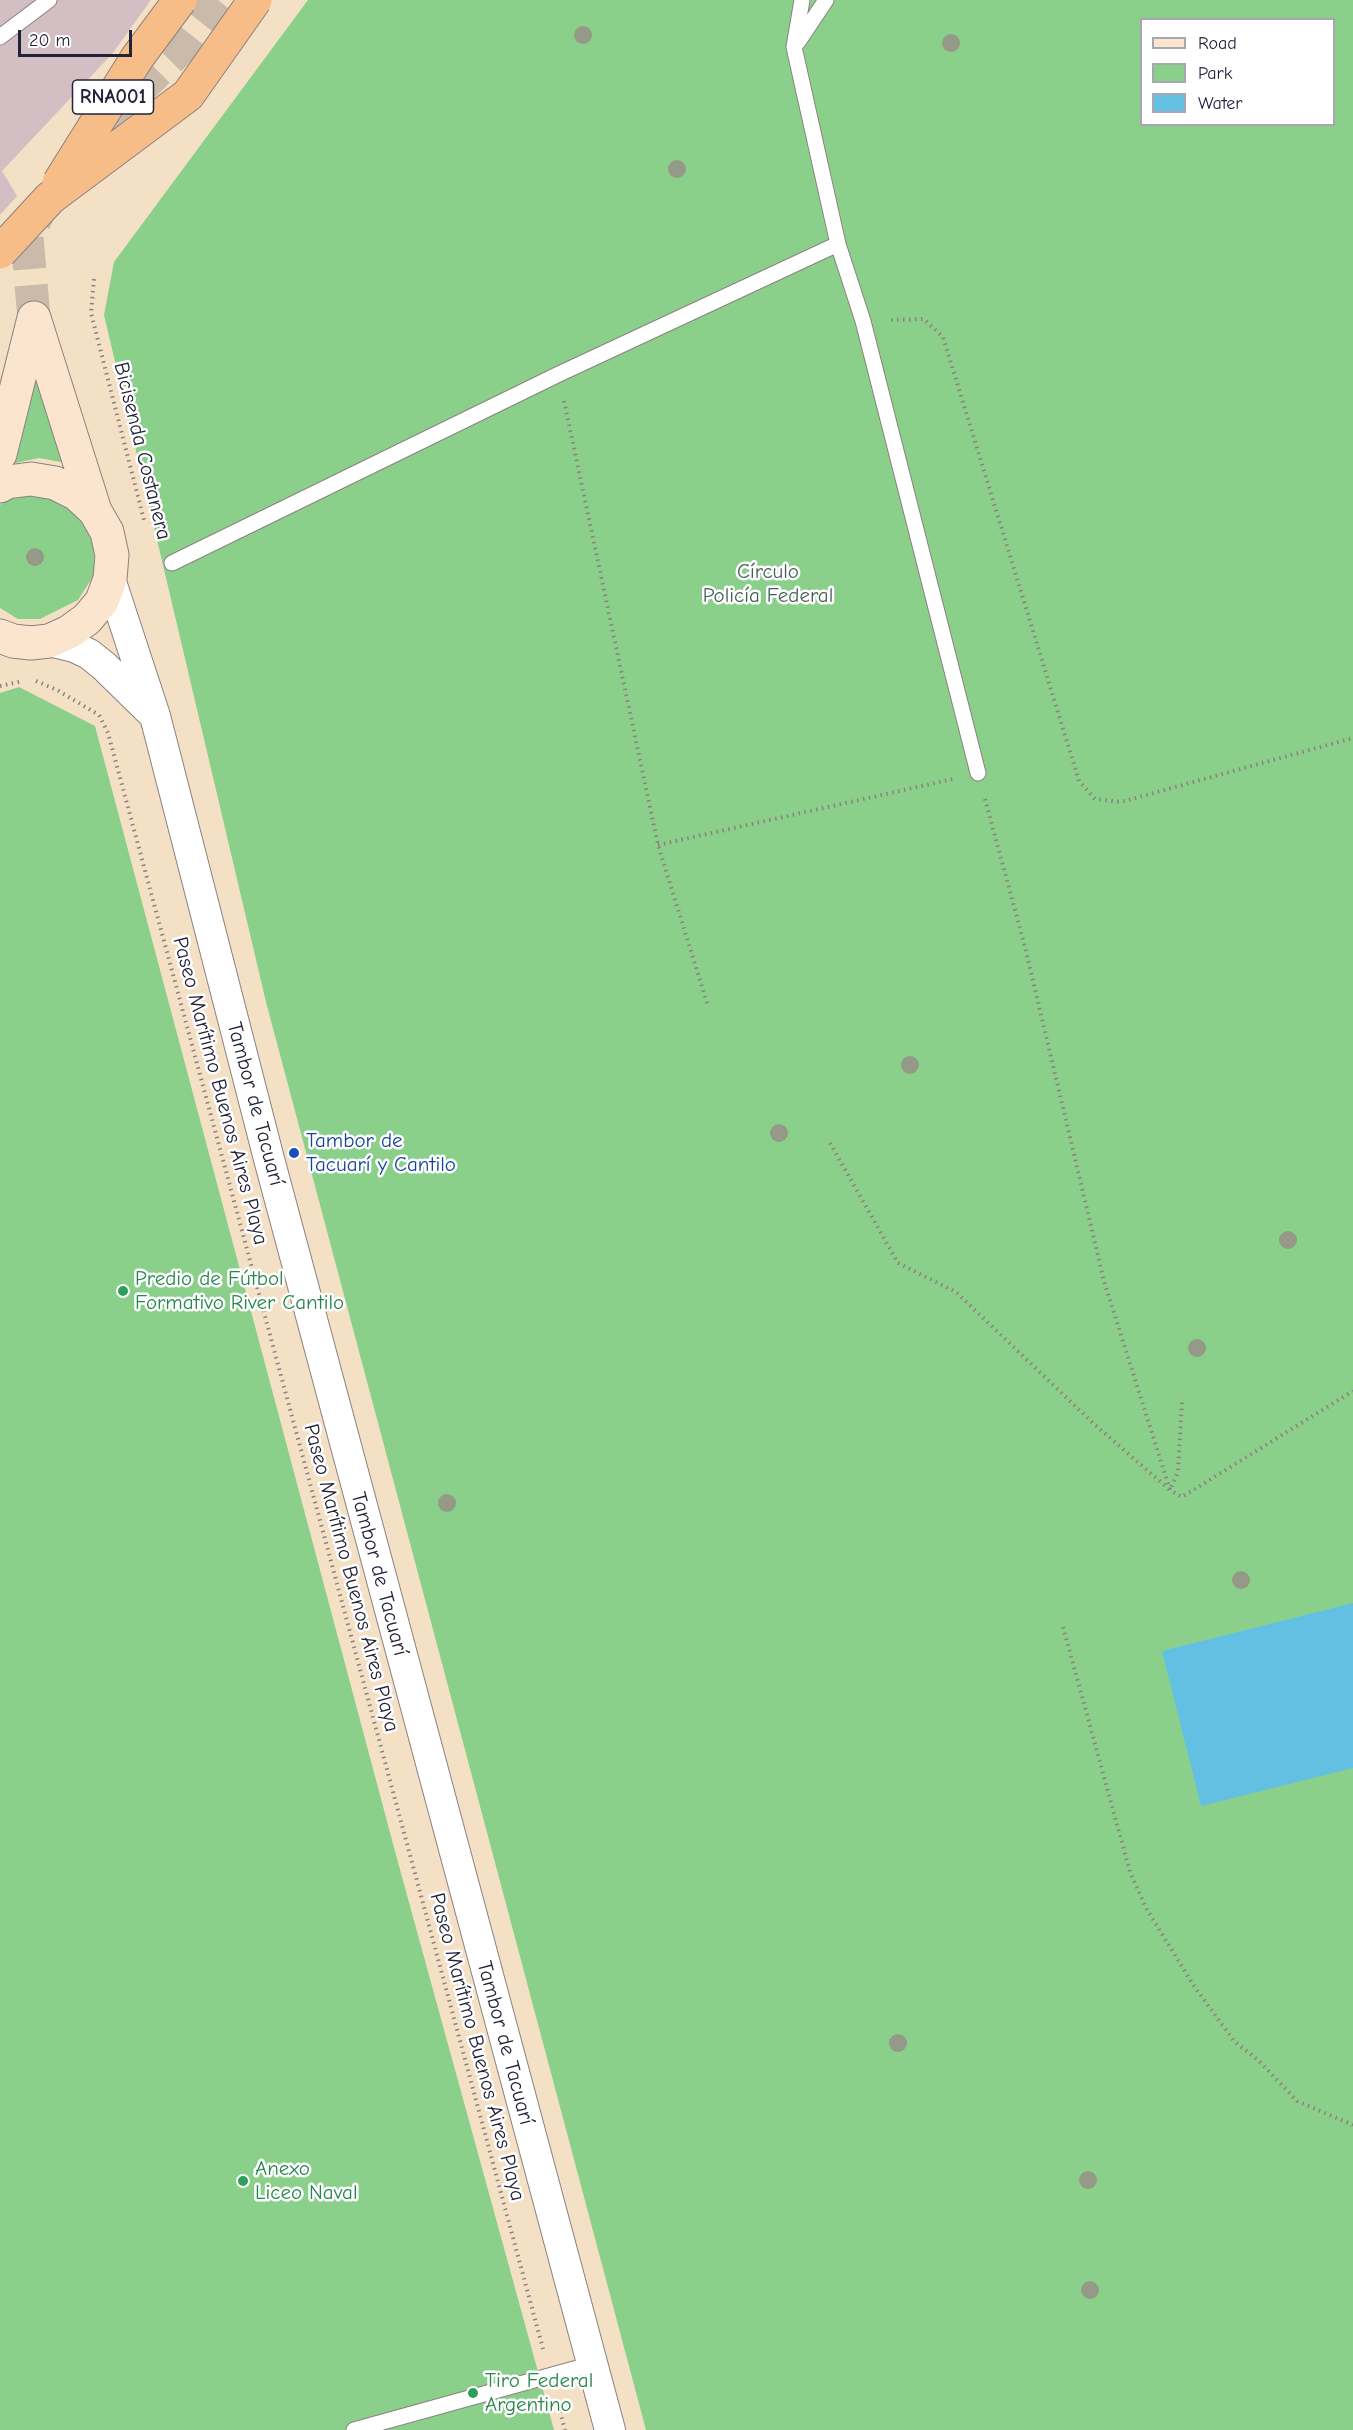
<!DOCTYPE html>
<meta charset="utf-8">
<style>
body{margin:0}
#map{position:relative;width:1353px;height:2430px;overflow:hidden;background:#f4e0c5;font-family:"Comic Neue",sans-serif}
canvas{display:block}
.legend{position:absolute;left:1140px;top:18px;width:195px;height:108px;box-sizing:border-box;background:#fff;border:2px solid #a7a7b1;margin:0;padding:8px 10px;list-style:none;font-size:18px;color:#22223b}
.legend li{display:flex;align-items:center;gap:12px;height:30px}
.legend b{width:30px;border:2px solid #a7a7b1}
.scale{position:absolute;left:18px;top:30px;width:114px;height:27px;box-sizing:border-box;border:3px solid #22223b;border-top:0;padding-left:8px;font-size:18px;line-height:21px;white-space:nowrap;color:#22223b;-webkit-text-stroke:4px #fff;paint-order:stroke}
</style>
<div id="map">
<canvas width="1353" height="2430"></canvas>
<ul class="legend">
<li><b style="height:8px;background:#fce5cf"></b>Road</li>
<li><b style="height:16px;background:#8bd08a"></b>Park</li>
<li><b style="height:16px;background:#64c0e2"></b>Water</li>
</ul>
<div class="scale">20 m</div>
</div>
<script>
const g = document.querySelector('canvas').getContext('2d');
g.lineJoin = 'round';
function fill(path, color) {
  g.fillStyle = color;
  g.fill(path, 'evenodd');
}
function poly(rows) {
  const path = new Path2D();
  for (const r of rows) {
    path.moveTo(r[0], r[1]);
    for (let i = 2; i < r.length; i += 2) path.lineTo(r[i], r[i + 1]);
  }
  return path;
}
function strokePath(path, color, width, dash) {
  g.strokeStyle = color;
  g.lineWidth = width;
  g.lineCap = dash ? 'butt' : 'round';
  g.setLineDash(dash || []);
  g.stroke(path);
}
function label(font, color, halo, rows, align = 'center') {
  g.font = font + ' "Comic Neue",sans-serif';
  g.lineWidth = 5;
  g.setLineDash([]);
  g.textBaseline = 'middle';
  g.strokeStyle = halo;
  g.fillStyle = color;
  for (const [text, x, y, turn = 0] of rows) {
    g.save();
    g.translate(x, y);
    g.rotate((+turn || 0) * Math.PI / 180);
    g.textAlign = isNaN(turn) ? turn : align;
    if (halo) g.strokeText(text, 0, 0);
    g.fillText(text, 0, 0);
    g.restore();
  }
}
fill(poly([
 [0,0,151,0,112,54,2,171,17,196,0,215]
]), '#d2bec3');
fill(poly([
 [308,0,1353,0,1353,2430,646,2430,266,1002,104,315,114,262],
 [1142,20,1334,20,1334,124,1142,124],
 [33,367,66,463,39,458,11,464],
 [36,489,62,501,83,519,94,542,94,575,78,600,40,619,18,619,0,608,0,505,8,497],
 [19,687,95,726,396,1855,554,2430,0,2430,0,693]
]), '#8bd08a');
fill(poly([
 [1353,1603,1353,1768,1201,1806,1162,1651]
]), '#64c0e2');
strokePath(poly([
 [100,129,177,52,218,0],
 [34,318,27,238,42,205]
]), '#cabaa9', 33, [33, 16]);
const lane = poly([
 [802,0,794,47,838,244,863,321,978,773],
 [0,37,49,0],
 [798,42,826,0],
 [172,563,559,374,838,244],
 [354,2430,592,2364]
]);
const street = poly([
 [110,579,155,716,269,1159,610,2430],
 [49,641,74,647,89,654,104,666,152,713]
]);
const secondary = poly([
 [34,318,95,511],
 [0,454,34,318],
 [0,486,7,482,31,479,55,483,77,494,95,511,107,532,112,555,110,579,102,601,87,619,69,632,49,641,31,643,13,641,0,636]
]);
strokePath(lane, '#8b8180', 17);
strokePath(street, '#8b8180', 32);
strokePath(secondary, '#8b8180', 35);
strokePath(poly([
 [94,279,91,313,144,520],
 [891,320,924,319,943,337,1079,781,1095,799,1121,802,1353,738],
 [564,401,658,845,708,1006],
 [36,681,57,690,99,715,108,733,543,2349],
 [0,686,23,681],
 [985,799,1025,947,1104,1281,1170,1490,1182,1497,1353,1391],
 [658,845,953,779],
 [830,1143,898,1263,956,1292,1094,1424,1170,1490,1178,1472,1182,1401],
 [1063,1627,1130,1872,1146,1908,1194,1986,1234,2041,1259,2061,1297,2101,1353,2125],
 [557,2400,565,2430]
]), '#8b8180', 4, [1.5, 4.5]);
strokePath(lane, '#fff', 15);
strokePath(street, '#fff', 30);
strokePath(secondary, '#fce5cf', 33);
const highwayBridge = poly([
 [59,183,137,58,180,0],
 [0,252,50,198,188,95,255,0]
]);
strokePath(highwayBridge, '#8b8180', 35, []);
strokePath(highwayBridge, '#f7bd88', 33);
g.fillStyle = '#959988';
for (const [x, y] of [
 [583,35],
 [951,43],
 [677,169],
 [35,557],
 [910,1065],
 [779,1133],
 [1288,1240],
 [1197,1348],
 [447,1503],
 [1241,1580],
 [898,2043],
 [1088,2180],
 [1090,2290]
]) {
  g.beginPath();
  g.arc(x, y, 9, 0, 2 * Math.PI);
  g.fill();
}
for (const [x, y, r, color] of [
 [294,1153,6,"#1a4fb4"],
 [123,1291,6,"#2e9e5b"],
 [243,2181,6,"#2e9e5b"],
 [473,2393,6,"#2e9e5b"]
]) {
  const dot = new Path2D();
  dot.arc(x, y, r, 0, 2 * Math.PI);
  g.fillStyle = color;
  g.fill(dot);
  strokePath(dot, '#fff', 2);
}
for (const [x, y, w] of [
 [113,97,81]
]) {
  const box = new Path2D();
  box.roundRect(x - w / 2, y - 17, w, 34, 4.5);
  g.fillStyle = '#fff';
  g.fill(box);
  strokePath(box, '#22223b', 1.5);
}
label('bold 20px', '#22223b', null, [
 ["RNA001",113,97]
]);
label('21px', '#22223b', '#fff', [
 ["Bicisenda Costanera",142,451,76],
 ["Paseo Marítimo Buenos Aires Playa",220,1091,75],
 ["Tambor de Tacuarí",255,1104,75],
 ["Tambor de Tacuarí",379,1574,75],
 ["Paseo Marítimo Buenos Aires Playa",351,1578,75],
 ["Tambor de Tacuarí",505,2043,75],
 ["Paseo Marítimo Buenos Aires Playa",477,2047,75]
]);
label('21px', '#475f57', '#fff', [
 ["Círculo",768,572],
 ["Policía Federal",768,596]
]);
label('21px', '#164399', '#fff', [
 ["Tambor de",306,1141],
 ["Tacuarí y Cantilo",306,1165]
], 'left');
label('21px', '#27864d', '#fff', [
 ["Predio de Fútbol",135,1279],
 ["Formativo River Cantilo",135,1303],
 ["Anexo",255,2169],
 ["Liceo Naval",255,2193],
 ["Tiro Federal",485,2381],
 ["Argentino",485,2405]
], 'left');
</script>
